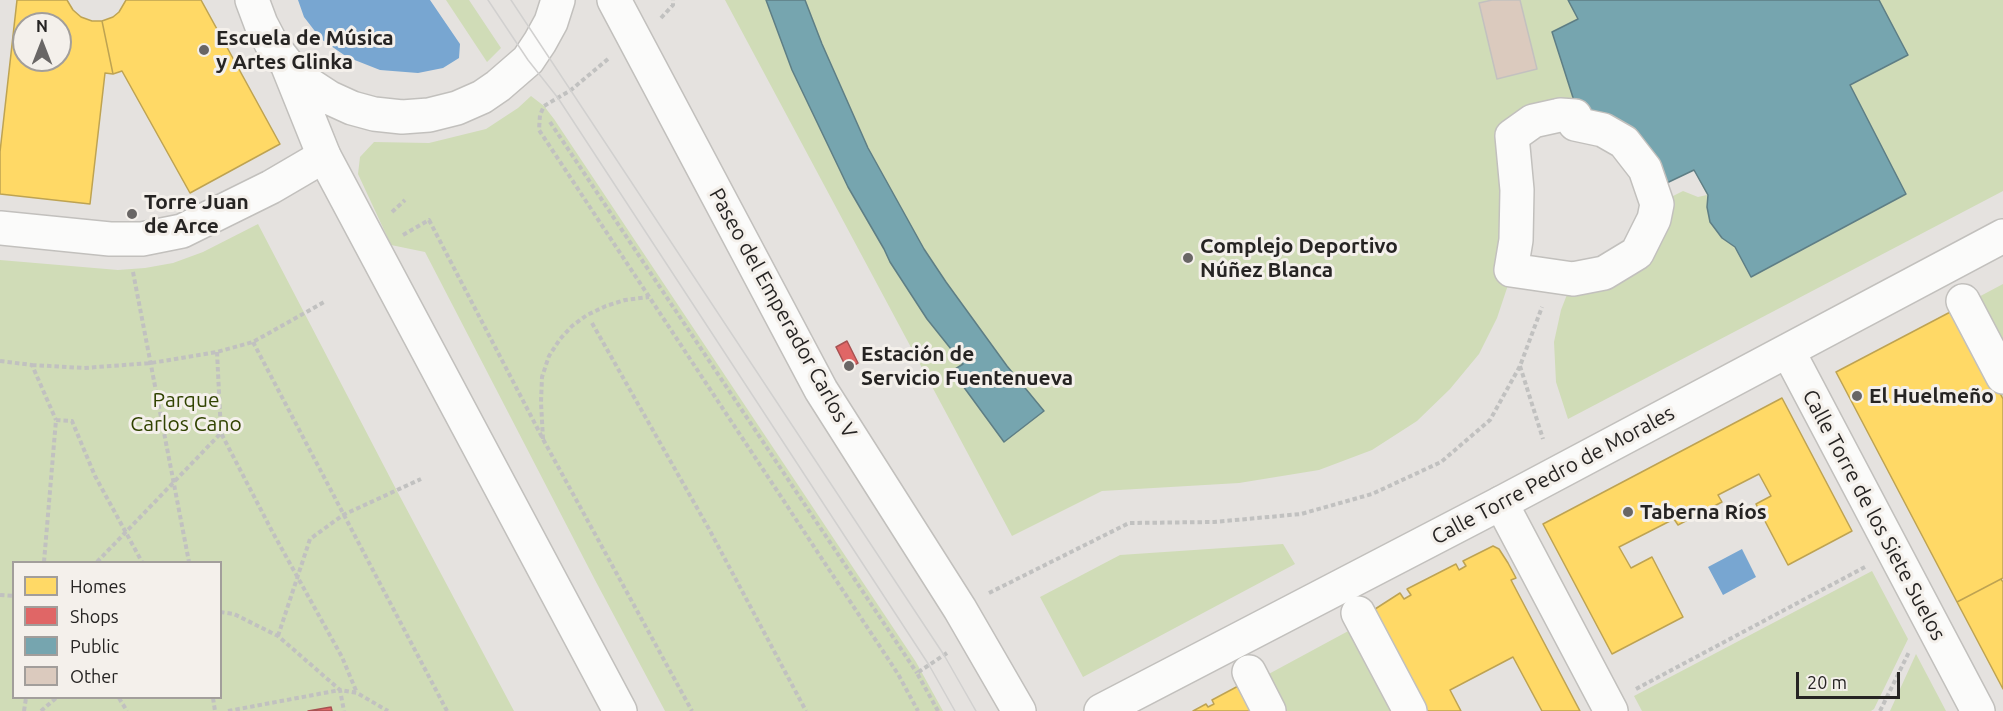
<!DOCTYPE html>
<meta charset="utf-8">
<style>
body{margin:0}
#map{position:relative;width:2003px;height:711px;overflow:hidden;background:#e5e2df;font-family:Ubuntu,sans-serif}
canvas{display:block}
.legend{position:absolute;left:12px;top:561px;width:210px;height:138px;box-sizing:border-box;background:#f4f0eb;border:2px solid #a29e9b;margin:0;padding:8px 10px;list-style:none;font-size:18px;color:#262423}
.legend li{display:flex;align-items:center;gap:12px;height:30px}
.legend b{width:30px;border:2px solid #a29e9b}
.north{position:absolute;left:12px;top:12px;width:60px;height:60px;box-sizing:border-box;background:#f4f0eb;border:2px solid #a29e9b;border-radius:50%;rotate:0deg;font-size:16px;font-weight:700;line-height:24px;text-align:center;color:#262423}
.north::after{content:'';display:block;margin:auto;width:21px;height:27px;background:#696665;clip-path:polygon(50% 0,100% 100%,50% 72%,0 100%)}
.scale{position:absolute;left:1796px;top:672px;width:104px;height:27px;box-sizing:border-box;border:3px solid #262423;border-top:0;padding-left:8px;font-size:18px;line-height:21px;white-space:nowrap;color:#262423;-webkit-text-stroke:4px #f4f0eb;paint-order:stroke}
</style>
<div id="map">
<canvas width="2003" height="711"></canvas>
<ul class="legend">
<li><b style="height:16px;background:#ffd966"></b>Homes</li>
<li><b style="height:16px;background:#e06666"></b>Shops</li>
<li><b style="height:16px;background:#76a5af"></b>Public</li>
<li><b style="height:16px;background:#dbcabe"></b>Other</li>
</ul>
<div class="north">N</div>
<div class="scale">20 m</div>
</div>
<script>
const g = document.querySelector('canvas').getContext('2d');
g.lineJoin = 'round';
function fill(path, color) {
  g.fillStyle = color;
  g.fill(path, 'evenodd');
}
function poly(rows) {
  const path = new Path2D();
  for (const r of rows) {
    path.moveTo(r[0], r[1]);
    for (let i = 2; i < r.length; i += 2) path.lineTo(r[i], r[i + 1]);
  }
  return path;
}
function strokePath(path, color, width, dash) {
  g.strokeStyle = color;
  g.lineWidth = width;
  g.lineCap = dash ? 'butt' : 'round';
  g.setLineDash(dash || []);
  g.stroke(path);
}
function label(font, color, halo, rows, align = 'center') {
  g.font = font + ' Ubuntu,sans-serif';
  g.lineWidth = 6;
  g.setLineDash([]);
  g.textBaseline = 'middle';
  g.strokeStyle = halo;
  g.fillStyle = color;
  for (const [text, x, y, turn = 0] of rows) {
    g.save();
    g.translate(x, y);
    g.rotate((+turn || 0) * Math.PI / 180);
    g.textAlign = isNaN(turn) ? turn : align;
    if (halo) g.strokeText(text, 0, 0);
    g.fillText(text, 0, 0);
    g.restore();
  }
}
fill(poly([
 [446,0,469,0,501,48,487,62],
 [725,0,2003,0,2003,191,1568,419,1556,382,1554,342,1561,310,1573,279,1604,273,1657,204,1683,191,1698,197,1707,195,1694,170,1652,190,1586,125,1512,136,1510,279,1497,318,1479,354,1450,389,1417,421,1372,450,1319,470,1239,483,1102,491,1012,536],
 [531,96,544,106,554,119,916,662,943,711,665,711,595,580,425,252,391,245,358,174,360,157,374,142,429,143,486,129,518,108],
 [258,224,397,491,514,711,0,711,0,260,118,270,145,268,173,263,203,252],
 [14,562,220,562,220,698,14,698],
 [2003,284,2003,399,1956,309],
 [1283,544,1295,564,1083,677,1040,597,1120,555],
 [1872,571,1908,639,1874,709,1871,711,1642,711,1634,696],
 [1352,629,1424,711,1283,711,1265,676],
 [1916,654,1946,711,1890,711]
]), '#d0dcb7');
fill(poly([
 [298,0,430,0,460,44,459,58,443,68,418,73,380,70,347,57,321,39,304,17],
 [1742,549,1756,577,1723,595,1708,567]
]), '#78a6d1');
const homes = poly([
 [17,0,67,0,73,10,81,17,92,21,102,21,113,74,105,73,90,204,0,194,0,152,17,0],
 [24,24,60,24,60,60,24,60,24,24],
 [126,0,201,0,280,144,190,193,122,71,113,74,102,21,113,17,119,12,126,0],
 [1956,309,2003,399,2003,578,1957,602,1836,372,1956,309],
 [1782,398,1852,531,1788,565,1756,504,1771,496,1759,474,1718,495,1722,502,1678,525,1674,519,1619,547,1631,568,1652,557,1683,617,1612,654,1543,524,1782,398],
 [1493,546,1499,549,1508,563,1516,578,1511,580,1580,711,1542,711,1513,657,1450,690,1461,711,1424,711,1372,611,1400,593,1404,599,1411,595,1407,589,1456,564,1459,570,1466,566,1463,561,1493,546],
 [2001,579,2003,582,2003,689,1957,602,2001,579],
 [1242,684,1256,711,1193,711,1206,704,1208,707,1214,704,1212,700,1242,684]
]);
fill(homes, '#ffd966');
strokePath(homes, '#bea352', 1.5);
const shops = poly([
 [847,341,858,363,847,369,836,347,847,341],
 [331,707,332,711,308,711,331,707]
]);
fill(shops, '#e06666');
strokePath(shops, '#a85252', 1.5);
const public = poly([
 [766,0,805,0,822,44,868,148,924,249,946,282,1007,366,1044,411,1004,442,952,371,963,364,927,319,890,262,884,249,848,187,792,70,766,0],
 [1568,0,1879,0,1908,55,1850,85,1906,194,1751,277,1735,247,1722,238,1710,222,1707,207,1708,195,1694,170,1652,190,1576,107,1552,32,1578,19,1568,0]
]);
fill(public, '#76a5af');
strokePath(public, '#5e7e85', 1.5);
const building = poly([
 [1492,0,1520,0,1537,69,1497,79,1479,3,1492,0]
]);
fill(building, '#dbcabe');
strokePath(building, '#c3c1bf', 1.5);
const street = poly([
 [1560,115,1575,116,1575,124,1603,130,1624,142,1645,169,1657,204,1654,219,1637,253,1604,273,1573,279,1511,270,1516,240,1517,190,1512,136,1533,121,1560,115],
 [1963,301,2003,377],
 [1501,503,1611,711],
 [1358,613,1410,711],
 [1249,672,1269,711]
]);
const secondary = poly([
 [0,228,110,239,142,239,182,231,271,187,324,156],
 [1788,351,1978,711],
 [1101,711,1501,503,2003,236]
]);
const primary = poly([
 [252,0,261,24,272,45,287,64,307,83,330,98,352,108,374,114,402,117,429,115,457,108,482,97,498,86,528,60,540,42,551,22,558,0],
 [614,0,821,390,960,609,1019,711],
 [287,64,324,156,620,711]
]);
strokePath(street, '#c2c0bd', 36);
strokePath(secondary, '#c2c0bd', 36);
strokePath(primary, '#c2c0bd', 36);
strokePath(poly([
 [661,18,673,5,673,0],
 [608,59,571,90,544,106,540,115,539,130,898,674,918,711],
 [550,122,917,673],
 [392,212,405,200],
 [403,235,429,220,544,441,692,711],
 [133,272,189,562],
 [592,323,709,529,806,711],
 [253,342,447,711],
 [217,352,221,433,273,533,342,657,357,693],
 [0,361,32,365,56,420],
 [32,365,84,368,151,363,217,352,253,342,326,301],
 [1520,366,1543,439],
 [543,439,541,402,542,377,549,356,560,339,572,326,587,315,606,306,625,300,649,297],
 [44,562,56,420,72,421,95,476,142,562],
 [97,562,221,433],
 [989,593,1129,523,1214,522,1301,514,1372,494,1441,462,1490,420,1520,366,1542,307],
 [0,595,14,596],
 [220,612,234,614,278,636,340,690,357,693,388,711],
 [278,636,310,539,343,515,421,479],
 [1636,689,1865,567],
 [119,698,127,711],
 [213,698,215,711],
 [24,711,26,698],
 [41,711,56,698],
 [228,711,340,690,344,711],
 [938,711,917,673,947,653],
 [1880,711,1909,652]
]), '#c1c1c0', 4, [4.5, 3]);
strokePath(street, '#fbfbfa', 33);
strokePath(secondary, '#fbfbfa', 33);
strokePath(primary, '#fbfbfa', 33);
strokePath(poly([
 [488,0,528,60,558,98,789,451,929,665,955,711],
 [511,0,944,655,976,711]
]), '#d1d0cf', 1.5);
for (const [x, y, r, color] of [
 [204,50,6,"#696665"],
 [132,214,6,"#696665"],
 [1188,258,6,"#696665"],
 [849,366,6,"#696665"],
 [1857,396,6,"#696665"],
 [1628,512,6,"#696665"]
]) {
  const dot = new Path2D();
  dot.arc(x, y, r, 0, 2 * Math.PI);
  g.fillStyle = color;
  g.fill(dot);
  strokePath(dot, '#f4f0eb', 2);
}
label('bold 21px', '#262423', '#f4f0eb', [
 ["Escuela de Música",216,38],
 ["y Artes Glinka",216,62],
 ["Torre Juan",144,202],
 ["de Arce",144,226],
 ["Complejo Deportivo",1200,246],
 ["Núñez Blanca",1200,270],
 ["Estación de",861,354],
 ["Servicio Fuentenueva",861,378],
 ["El Huelmeño",1869,396],
 ["Taberna Ríos",1640,512]
], 'left');
label('21px', '#262423', '#f4f0eb', [
 ["Paseo del Emperador Carlos V",783,313,61],
 ["Calle Torre Pedro de Morales",1553,475,-28],
 ["Calle Torre de los Siete Suelos",1874,515,62]
]);
label('21px', '#314301', '#f4f0eb', [
 ["Parque",186,400],
 ["Carlos Cano",186,424]
]);
</script>
